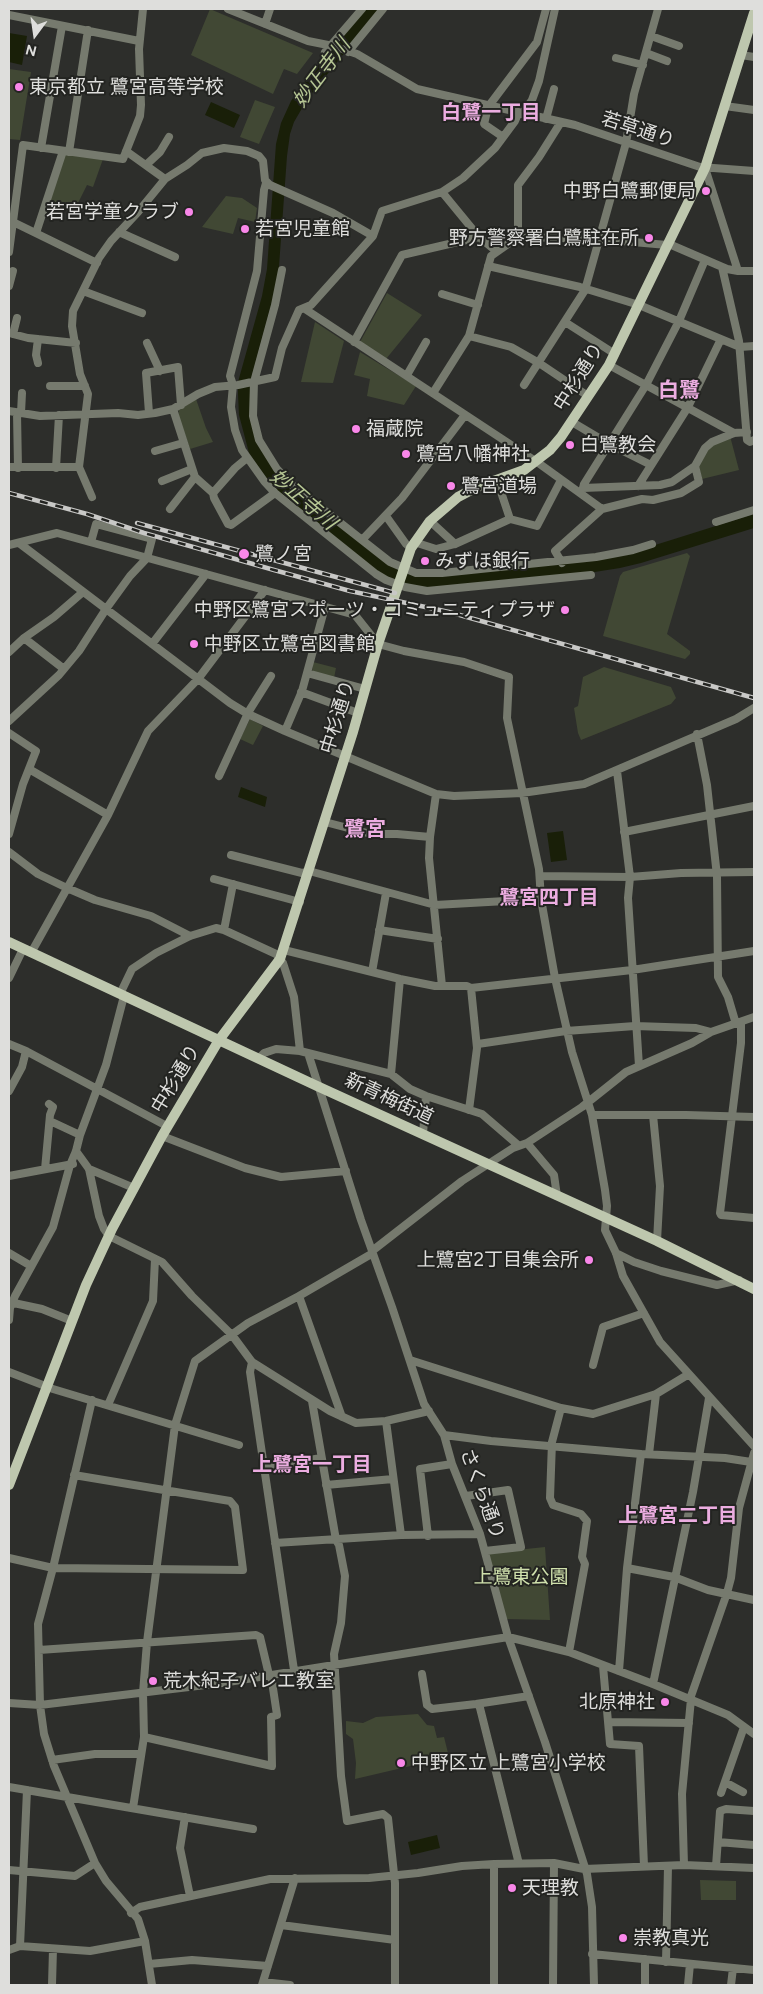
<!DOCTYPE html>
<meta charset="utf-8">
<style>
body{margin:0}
#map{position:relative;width:763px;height:1994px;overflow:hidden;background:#2d2e2b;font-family:Figtree,sans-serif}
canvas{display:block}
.frame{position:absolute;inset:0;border:10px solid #dededc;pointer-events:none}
.north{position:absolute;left:10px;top:10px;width:50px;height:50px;-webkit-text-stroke:4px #232421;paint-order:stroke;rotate:194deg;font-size:14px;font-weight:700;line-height:20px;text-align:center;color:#dededc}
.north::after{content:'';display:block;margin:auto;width:18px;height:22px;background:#dededc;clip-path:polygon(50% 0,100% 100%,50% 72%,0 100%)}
</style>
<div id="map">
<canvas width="763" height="1994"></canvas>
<div class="frame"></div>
<div class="north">N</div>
</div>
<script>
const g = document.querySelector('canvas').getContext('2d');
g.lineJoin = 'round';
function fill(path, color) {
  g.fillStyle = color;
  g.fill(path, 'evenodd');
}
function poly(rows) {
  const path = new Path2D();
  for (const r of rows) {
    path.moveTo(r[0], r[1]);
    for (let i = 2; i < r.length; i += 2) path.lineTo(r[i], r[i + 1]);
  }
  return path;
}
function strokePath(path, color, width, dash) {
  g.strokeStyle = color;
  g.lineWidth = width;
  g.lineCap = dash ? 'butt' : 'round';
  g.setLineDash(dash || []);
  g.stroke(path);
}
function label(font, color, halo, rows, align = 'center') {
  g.font = font + ' Figtree,"Noto Sans JP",sans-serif';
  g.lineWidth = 4;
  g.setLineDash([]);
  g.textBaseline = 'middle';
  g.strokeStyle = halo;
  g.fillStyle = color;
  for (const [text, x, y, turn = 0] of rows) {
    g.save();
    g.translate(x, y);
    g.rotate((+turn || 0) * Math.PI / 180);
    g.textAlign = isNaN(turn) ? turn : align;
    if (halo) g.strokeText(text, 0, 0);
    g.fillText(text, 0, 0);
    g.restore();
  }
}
fill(poly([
 [210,9,313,53,297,74,284,69,273,94,191,55],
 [9,69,31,72,20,140,9,139],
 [255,100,275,107,259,144,240,137],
 [67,154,103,159,93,187,87,185,73,213,49,202,64,155],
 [226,196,242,198,257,208,255,222,238,218,233,234,202,227],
 [387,293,422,315,386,359,360,342],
 [315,322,344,341,333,383,301,382],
 [360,352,416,386,404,405,367,396,370,379,354,375],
 [196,399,206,428,213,442,190,449,178,415,179,410],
 [730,436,739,470,702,479,698,463,710,447],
 [687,553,690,556,667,634,690,651,690,654,685,659,603,636,620,576,623,572],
 [313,662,336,668,334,678,312,672],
 [604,667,671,687,676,698,671,704,581,740,578,733,574,708,578,706,583,677],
 [250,719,263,726,253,745,240,739],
 [545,1547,550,1620,506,1619,488,1553],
 [418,1714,427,1725,434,1726,437,1738,444,1737,449,1757,355,1779,356,1763,353,1739,346,1734,346,1721,363,1723,376,1717],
 [700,1880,736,1881,736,1900,701,1900]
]), '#414834');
fill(poly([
 [365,9,380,9,308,98,294,122,290,134,287,156,278,280,251,379,261,449,273,468,388,563,422,576,652,546,754,514,754,528,641,563,620,568,588,573,435,589,398,583,378,572,274,489,249,453,239,415,238,394,238,382,262,296,267,269,276,144,281,123,291,101,302,85],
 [9,33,27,36,22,65,9,62],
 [211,102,240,115,234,128,205,115],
 [241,787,267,797,265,807,238,797],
 [563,831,567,860,551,862,547,833],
 [437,1835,440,1848,411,1855,408,1842]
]), '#191f08');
strokePath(poly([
 [228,9,308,41,333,46,357,54,417,89,575,125,700,167,754,171],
 [9,15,139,41],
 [265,24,270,9],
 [651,36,679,46],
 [325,52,362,9],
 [348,52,383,9],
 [646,53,667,61],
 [741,55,754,57],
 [616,58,643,65],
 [725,106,754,110],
 [522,114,532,100,539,81,555,9],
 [546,119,554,89],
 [503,137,484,124,488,107,537,42,546,9],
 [41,148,62,26],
 [126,151,165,179],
 [69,152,88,30],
 [146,165,160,152,169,137],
 [266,183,264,190,257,271,230,376,233,385,231,407,235,430,242,450,264,481,275,493,376,574,386,580,405,587,427,591,591,575],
 [442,192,479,237,496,251],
 [9,223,13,222,97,263],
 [119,232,175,257],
 [36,233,63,151],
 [518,237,518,185,539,157,561,122],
 [669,244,727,269,738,271,705,168],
 [9,252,23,145,123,159,140,116,141,105,139,49,143,9],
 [488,266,580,287,639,305,740,347,754,346],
 [722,267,739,341,747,440,750,442,754,440],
 [282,270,275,305,254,382,253,416,259,440,277,469,292,485,390,562,416,573,442,573,596,557,633,550,652,544],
 [738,271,754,271],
 [9,286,13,271],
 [83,291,142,313],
 [442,294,478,305],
 [305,309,537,462,602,509,555,551,562,563],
 [565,322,615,354],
 [9,333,28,338,76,343],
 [13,334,17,318],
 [469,336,511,347,539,363,588,396],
 [38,339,36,355,38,363],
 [354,342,402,255,479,237],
 [147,343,160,371],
 [609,365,734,433],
 [407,375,426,342],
 [524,385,585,290,626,143,634,94,658,9],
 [50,386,85,386],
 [433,393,469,336,491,256,518,237,599,239,667,245],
 [173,409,195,477,213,493,214,498,228,524,231,525,275,493],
 [9,411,40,416,118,413,138,415,155,413,173,409,198,394,215,387,238,385,275,377,282,348,299,310,311,305,373,236,382,211,442,192,463,178,495,148,515,121,518,114],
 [17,413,18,468],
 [21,413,22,393],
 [149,413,146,373,178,367,181,405],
 [572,422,609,444,651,465],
 [155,451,183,443],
 [9,467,79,467],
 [56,468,59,415],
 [497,480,510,519],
 [162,481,192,469],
 [638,486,688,407,721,339],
 [583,488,584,484,646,385,679,321,705,260],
 [582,491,583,488,660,485,672,482,695,466,705,448,712,442,734,433,747,432],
 [213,493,235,468,247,458],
 [92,497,79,467,88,394,80,374,72,326,73,311,99,258,111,241,138,212,165,179,187,165,202,153,224,148,247,151,259,156,263,161,265,180,270,185,333,213,373,236],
 [170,509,195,477],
 [602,509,642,499,653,500,681,493,699,482,695,466],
 [386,516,406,544,411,548],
 [430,521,455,544],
 [716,522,754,510],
 [362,540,402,498,465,415],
 [414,542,436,549,455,544,510,519,537,526,561,480],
 [19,543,230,703,248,714,285,731,436,794,454,796,522,793,584,784,736,719,754,708],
 [9,545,57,533,355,615,378,644,404,651,464,662,509,677,507,718,539,869,541,899,555,978,572,1052,592,1115,605,1190,607,1206,605,1230,616,1253,623,1276,660,1342,754,1446],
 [24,638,64,669],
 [152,644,206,574],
 [9,652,24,638,54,617,83,592],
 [307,673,365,689],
 [301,692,358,713],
 [9,721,59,675,79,651,106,609,130,576,147,558,152,539,96,524,91,542],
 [285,731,302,691,325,607],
 [9,733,36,751,23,784,9,834],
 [697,734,707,785,717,876,718,977,728,997,736,1024],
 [29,769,108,815],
 [617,771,630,877,628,898,639,1066],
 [219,776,249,711,271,676],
 [436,794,430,837,429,858,442,986],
 [325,822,371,834,397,834,430,837],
 [624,832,754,806],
 [9,852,38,874,67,888,95,900,151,916,190,936],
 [231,855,302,873,309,871,435,905,541,899],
 [540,876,630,877,681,873,754,872],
 [214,879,300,902],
 [224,930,233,884],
 [379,930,438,939],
 [284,950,400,979,435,986,467,986,471,988,632,970,754,951],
 [31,953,108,815,148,731,198,679,265,590],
 [372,972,386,893],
 [9,978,23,949],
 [120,994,132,969,156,953,190,936,216,928,224,930,276,954,283,963,294,997,300,1051],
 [741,1023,741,1043,720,1213,721,1215,754,1218],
 [9,1044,26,1051,163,1124],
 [478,1044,566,1031,635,1026,696,1028,711,1032],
 [308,1053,361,1220,392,1307,424,1404,444,1435,452,1464,480,1534,508,1637,545,1742,587,1874,592,1907,594,1985],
 [259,1058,264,1053,276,1049,300,1051,391,1074,410,1089,426,1096,482,1114,518,1145],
 [391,1074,400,979],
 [9,1091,22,1067,26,1051],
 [469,1110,477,1048,471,988],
 [592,1115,686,1115,754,1117],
 [653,1115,660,1186,657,1241],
 [50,1121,80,1135],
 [423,1134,426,1096],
 [162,1136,245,1168,281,1177,346,1171],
 [527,1143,554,1175,557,1196],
 [76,1151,89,1169,99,1216,104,1229,109,1236,162,1262,192,1296,232,1335,252,1362,330,1411,356,1423,386,1421,429,1411],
 [45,1169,50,1115,53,1107,49,1104],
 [89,1169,134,1188],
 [9,1176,73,1164],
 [372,1251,462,1181,513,1148,527,1143,582,1107,626,1072,692,1043,711,1032,754,1017],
 [9,1253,31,1266],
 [616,1253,634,1262,661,1271,717,1285,739,1280],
 [299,1296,342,1417],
 [9,1302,42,1309,72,1321],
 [9,1320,10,1308,15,1296,53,1227,70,1165,76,1151,80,1135,106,1065,124,996],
 [410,1360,561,1408,593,1414,656,1394,689,1374],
 [252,1362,250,1372,294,1670],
 [593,1365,603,1327,644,1313],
 [9,1372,53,1389,239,1445],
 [92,1400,53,1568,38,1624,40,1705,44,1734,54,1766,95,1863,106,1881,138,1919,145,1941,152,1985],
 [312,1401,336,1540,339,1545,345,1576,341,1623,334,1654,341,1776,347,1821,383,1814,388,1818,395,1883,395,1985],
 [108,1405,153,1301,155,1259],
 [561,1408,552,1442,550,1498,553,1505,581,1514,587,1521,582,1557,585,1564,569,1652],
 [386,1421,401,1535],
 [444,1435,491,1441,641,1454,725,1458,751,1462],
 [649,1454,656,1394],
 [265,1468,321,1458],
 [326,1485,393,1479],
 [466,1496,508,1490,521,1547,485,1551],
 [428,1536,420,1469,452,1464],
 [275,1543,401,1535,480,1534],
 [9,1558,53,1568,243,1570,235,1507,230,1501,74,1475],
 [627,1568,674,1577,708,1590,754,1600],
 [39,1650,256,1635,260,1637,269,1675],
 [603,1666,610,1744,639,1746,644,1866],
 [619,1671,627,1568,641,1454],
 [422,1674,427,1705,432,1709,476,1704,529,1696],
 [653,1684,693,1492,709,1398],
 [690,1699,727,1593,731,1578,739,1508,754,1453],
 [9,1703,40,1705,222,1683,508,1637,569,1652,653,1684,728,1715,754,1734],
 [479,1704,519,1864],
 [608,1722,689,1723],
 [144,1737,272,1766,271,1717,277,1715,271,1675],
 [52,1760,95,1754,141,1754],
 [725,1782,743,1792],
 [9,1787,253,1829],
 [721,1793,744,1727],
 [133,1808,144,1737,143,1693,147,1642,175,1425,195,1361,248,1323,299,1296,373,1253],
 [185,1817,180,1848,190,1896],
 [718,1842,754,1845],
 [684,1865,682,1794,691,1699],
 [716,1866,720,1811,726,1809,754,1811],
 [9,1870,75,1876,95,1863],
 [131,1913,140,1907,270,1879,369,1878,418,1873,462,1866,494,1864,554,1863,584,1869,684,1865,754,1868],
 [281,1925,395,1940],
 [20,1946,27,1790],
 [9,1950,20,1946,90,1951,145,1941],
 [592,1954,754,1970],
 [666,1962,668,1866],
 [149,1964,192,1960,268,1966],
 [263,1982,290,1985],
 [52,1985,53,1949],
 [262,1985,295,1878],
 [494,1985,494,1864],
 [553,1985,554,1863],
 [645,1985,645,1959],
 [688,1985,690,1964],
 [731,1985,733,1968]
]), '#767a6e', 8);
strokePath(poly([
 [9,942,317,1086,657,1241,754,1289],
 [9,1485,86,1285,112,1229,162,1136,219,1040,280,959,353,732,378,644,411,548,430,521,458,497,477,487,524,470,550,450,561,437,609,365,705,168,754,13]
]), '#bec7ae', 10);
const rail = poly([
 [9,493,87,514,144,533,274,570,350,591,449,612,754,698],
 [137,523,395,593]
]);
strokePath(rail, '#c8c8c6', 4.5);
strokePath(rail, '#232421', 2.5, [8]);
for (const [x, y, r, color] of [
 [19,87,5,"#f987e9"],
 [706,191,5,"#f987e9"],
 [189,212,5,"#f987e9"],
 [245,229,5,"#f987e9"],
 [649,238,5,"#f987e9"],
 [356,429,5,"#f987e9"],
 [570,445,5,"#f987e9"],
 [406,454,5,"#f987e9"],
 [451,486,5,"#f987e9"],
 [244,554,6,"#f987e9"],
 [425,561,5,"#f987e9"],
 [565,610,5,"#f987e9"],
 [194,644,5,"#f987e9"],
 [589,1260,5,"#f987e9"],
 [153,1681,5,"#f987e9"],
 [665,1702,5,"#f987e9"],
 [401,1763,5,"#f987e9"],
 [512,1888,5,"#f987e9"],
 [623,1938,5,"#f987e9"]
]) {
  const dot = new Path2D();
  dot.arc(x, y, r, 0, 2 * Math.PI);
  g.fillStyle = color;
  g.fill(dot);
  strokePath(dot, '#232421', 2);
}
label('19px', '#dededc', '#232421', [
 ["東京都立 鷺宮高等学校",29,87],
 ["中野白鷺郵便局",696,191,"right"],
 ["若宮学童クラブ",179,212,"right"],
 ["若宮児童館",255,229],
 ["野方警察署白鷺駐在所",639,238,"right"],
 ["福蔵院",366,429],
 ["白鷺教会",580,445],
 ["鷺宮八幡神社",416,454],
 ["鷺宮道場",461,486],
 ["鷺ノ宮",255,554],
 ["みずほ銀行",435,561],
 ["中野区鷺宮スポーツ・コミュニティプラザ",555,610,"right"],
 ["中野区立鷺宮図書館",204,644],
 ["上鷺宮2丁目集会所",579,1260,"right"],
 ["荒木紀子バレエ教室",163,1681],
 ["北原神社",655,1702,"right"],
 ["中野区立 上鷺宮小学校",411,1763],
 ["天理教",522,1888],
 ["崇教真光",633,1938]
], 'left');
label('19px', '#dededc', '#232421', [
 ["若草通り",638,130,18],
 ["中杉通り",579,377,-58],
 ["中杉通り",338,717,-73],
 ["中杉通り",176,1079,-59],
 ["新青梅街道",389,1099,25],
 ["さくら通り",482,1494,70]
]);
label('19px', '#cfe0ac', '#232421', [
 ["上鷺東公園",521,1577]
]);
label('italic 20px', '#b6c694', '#232421', [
 ["妙正寺川",322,73,-53],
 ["妙正寺川",303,500,41]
]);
label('bold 20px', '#ecade1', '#232421', [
 ["白鷺一丁目",491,113],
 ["鷺宮四丁目",549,898],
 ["上鷺宮一丁目",312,1465],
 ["上鷺宮二丁目",678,1516]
]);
label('bold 21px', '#ecade1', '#232421', [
 ["白鷺",679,391],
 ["鷺宮",365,830]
]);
</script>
